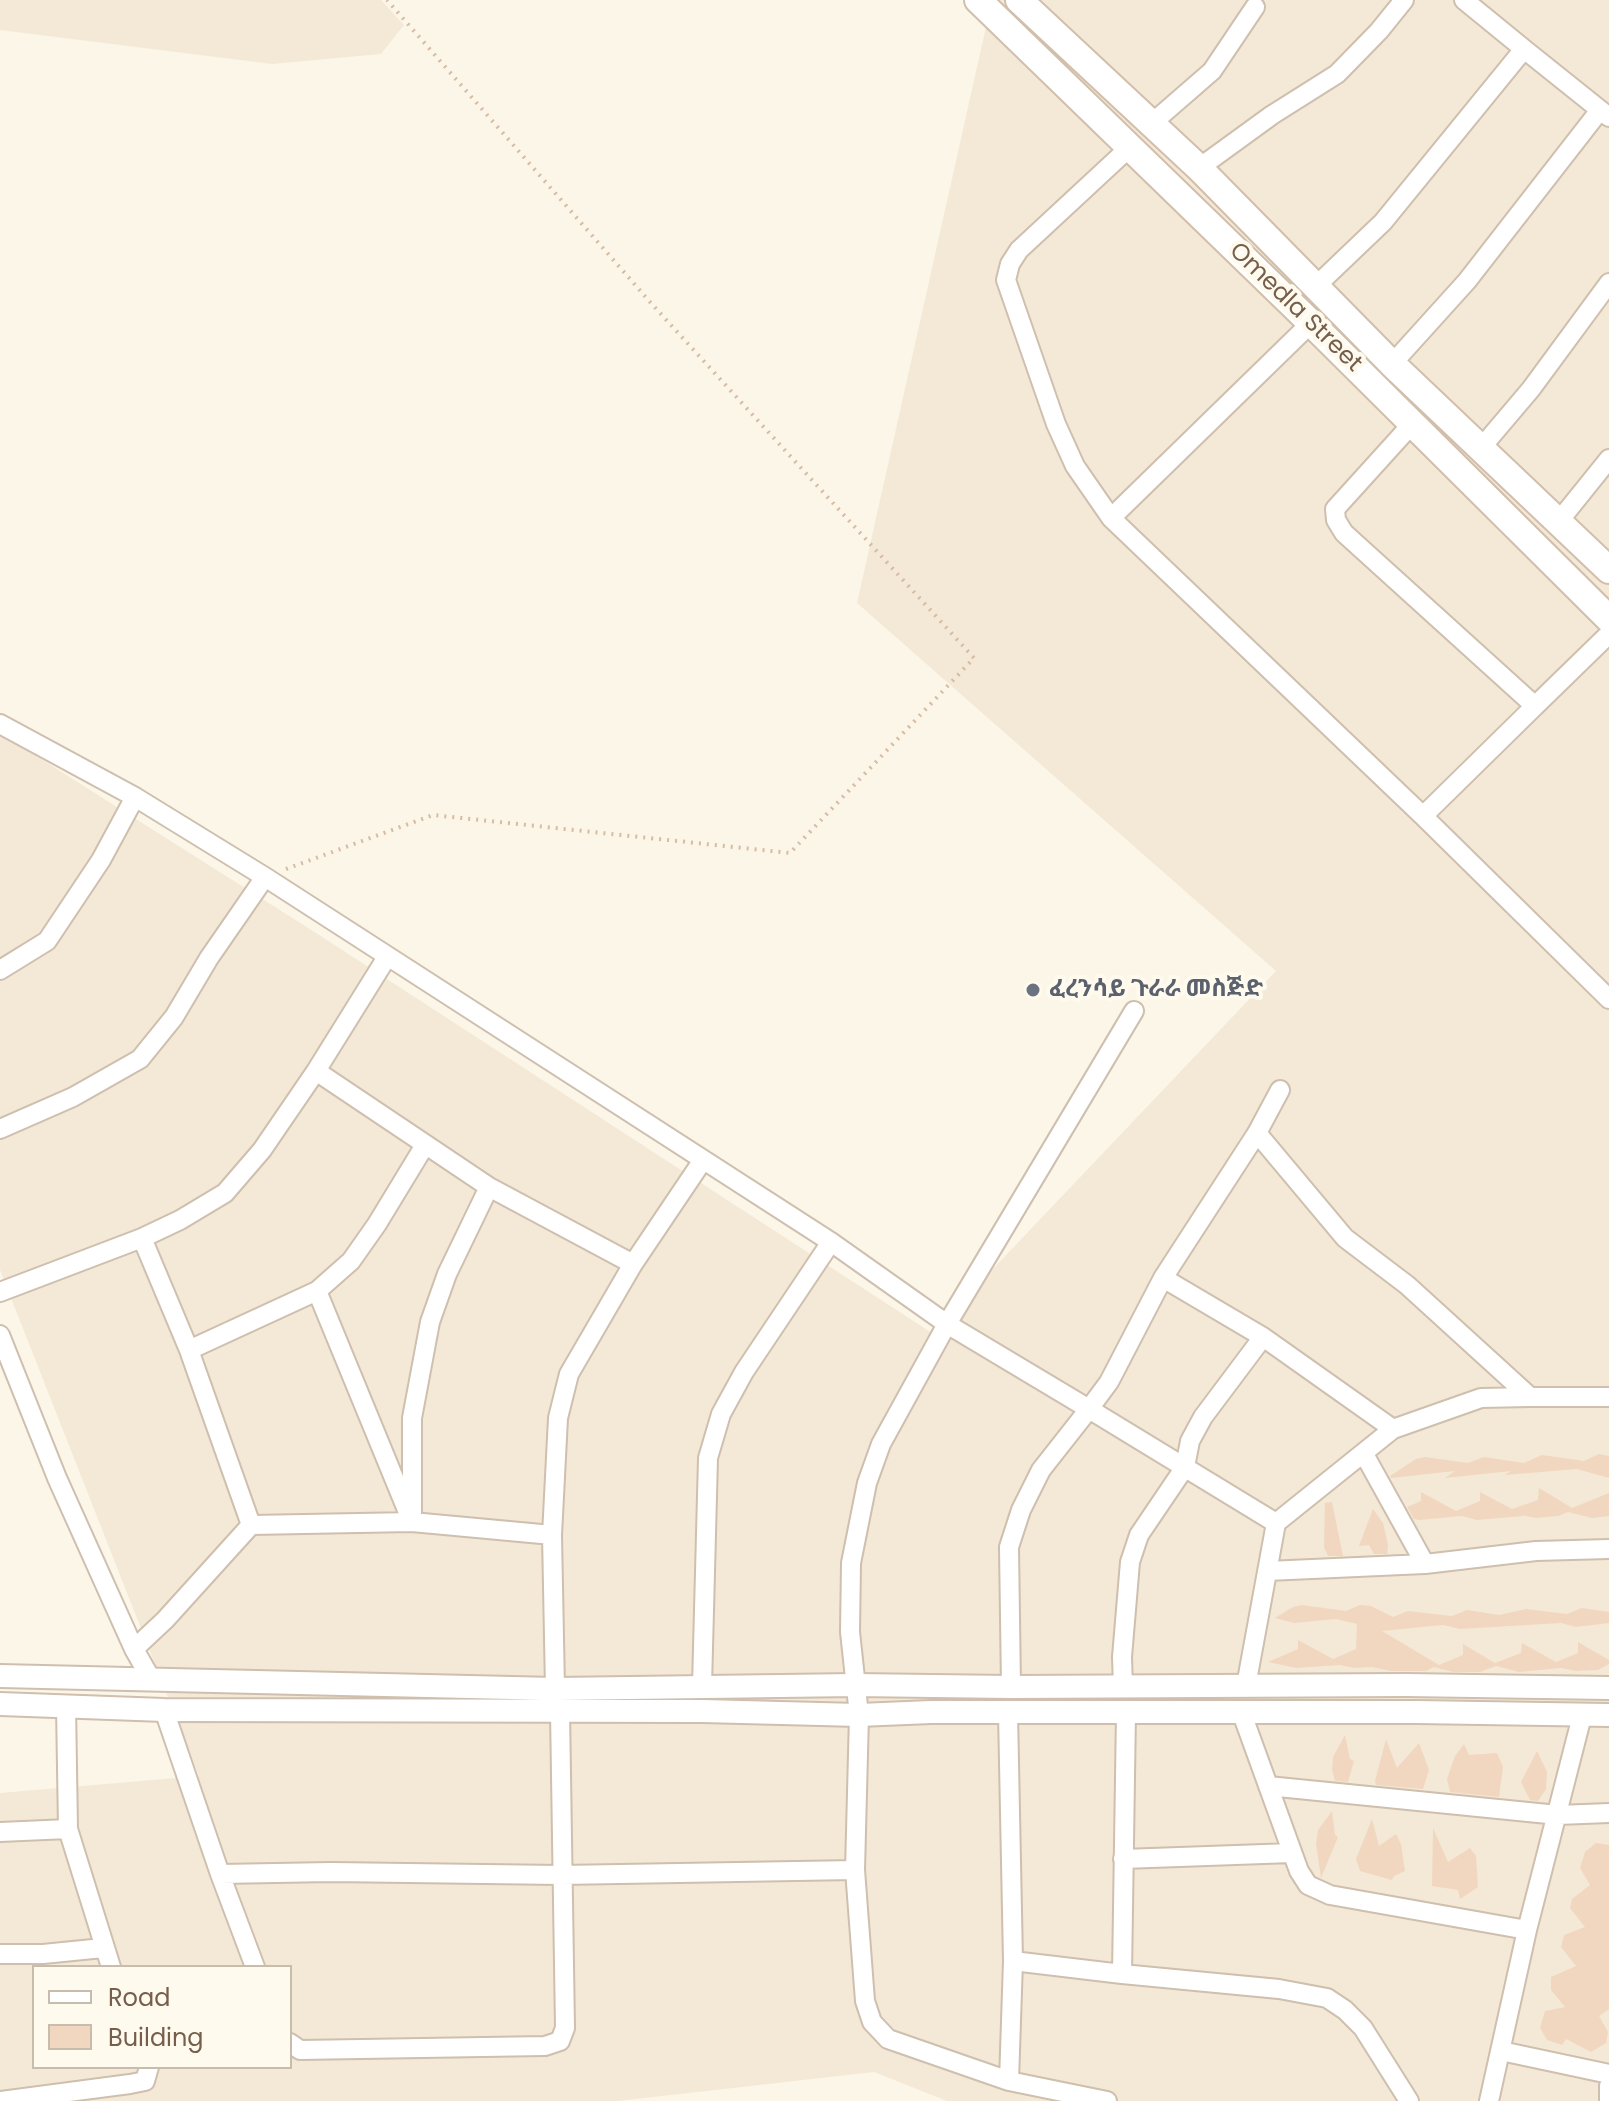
<!DOCTYPE html>
<meta charset="utf-8">
<style>
body{margin:0}
#map{position:relative;width:1609px;height:2101px;overflow:hidden;background:#fcf6e8;font-family:Poppins,sans-serif}
canvas{display:block}
.legend{position:absolute;left:32px;top:1965px;width:260px;height:104px;box-sizing:border-box;background:#fffaee;border:2px solid #c8bcad;margin:0;padding:10px 14px;list-style:none;font-size:24px;color:#765e4c}
.legend li{display:flex;align-items:center;gap:16px;height:40px}
.legend b{width:40px;border:2px solid #c8bcad}
</style>
<div id="map">
<canvas width="1609" height="2101"></canvas>
<ul class="legend">
<li><b style="height:10px;background:#fff"></b>Road</li>
<li><b style="height:22px;background:#f1d7c0"></b>Building</li>
</ul>
</div>
<script>
const g = document.querySelector('canvas').getContext('2d');
g.lineJoin = 'round';
function fill(path, color) {
  g.fillStyle = color;
  g.fill(path, 'evenodd');
}
function poly(rows) {
  const path = new Path2D();
  for (const r of rows) {
    path.moveTo(r[0], r[1]);
    for (let i = 2; i < r.length; i += 2) path.lineTo(r[i], r[i + 1]);
  }
  return path;
}
function strokePath(path, color, width, dash) {
  g.strokeStyle = color;
  g.lineWidth = width;
  g.lineCap = dash ? 'butt' : 'round';
  g.setLineDash(dash || []);
  g.stroke(path);
}
function label(font, color, halo, rows, align = 'center') {
  g.font = font + ' Poppins,"Noto Sans Ethiopic",sans-serif';
  g.lineWidth = 8;
  g.setLineDash([]);
  g.textBaseline = 'middle';
  g.strokeStyle = halo;
  g.fillStyle = color;
  for (const [text, x, y, turn = 0] of rows) {
    g.save();
    g.translate(x, y);
    g.rotate((+turn || 0) * Math.PI / 180);
    g.textAlign = isNaN(turn) ? turn : align;
    if (halo) g.strokeText(text, 0, 0);
    g.fillText(text, 0, 0);
    g.restore();
  }
}
fill(poly([
 [0,0,381,0,404,25,381,54,272,64,0,30],
 [992,0,1609,0,1609,2101,947,2101,874,2072,618,2101,0,2101,0,1793,199,1776,0,1270,0,733,313,931,932,1333,1276,971,857,603],
 [34,1967,290,1967,290,2067,34,2067]
]), '#f4e9d6');
fill(poly([
 [1599,1454,1609,1456,1609,1478,1577,1469,1505,1475,1511,1471,1445,1478,1455,1471,1391,1478,1390,1476,1416,1459,1425,1457,1468,1463,1484,1457,1524,1463,1542,1455,1584,1461],
 [1539,1488,1572,1508,1609,1493,1609,1516,1592,1518,1568,1512,1558,1516,1536,1518,1522,1515,1524,1516,1477,1520,1462,1516,1419,1520,1414,1519,1407,1507,1421,1501,1421,1492,1456,1511,1480,1501,1480,1492,1512,1509,1538,1500],
 [1332,1502,1343,1556,1328,1556,1324,1547,1325,1503],
 [1373,1509,1383,1523,1388,1545,1387,1554,1374,1554,1369,1545,1359,1546],
 [1302,1605,1346,1611,1360,1605,1371,1606,1393,1617,1408,1611,1452,1616,1467,1610,1499,1615,1526,1609,1567,1614,1582,1608,1609,1612,1609,1623,1576,1627,1561,1623,1460,1629,1443,1625,1382,1631,1439,1665,1463,1655,1463,1644,1495,1663,1521,1653,1522,1643,1556,1662,1578,1653,1578,1642,1609,1660,1609,1664,1598,1670,1576,1671,1561,1668,1519,1672,1496,1666,1480,1672,1453,1672,1434,1667,1426,1671,1391,1671,1372,1667,1354,1668,1339,1665,1296,1668,1268,1662,1298,1649,1298,1640,1333,1659,1356,1649,1357,1624,1336,1619,1294,1623,1275,1618,1293,1607],
 [1345,1735,1350,1759,1354,1761,1348,1782,1335,1781,1332,1770,1333,1757],
 [1386,1739,1397,1768,1419,1743,1429,1770,1423,1789,1376,1785,1375,1781],
 [1464,1744,1469,1755,1497,1753,1503,1767,1499,1797,1450,1792,1447,1779,1455,1756],
 [1537,1751,1547,1772,1546,1789,1538,1801,1530,1800,1521,1782],
 [1332,1811,1335,1835,1338,1837,1321,1878,1316,1844,1318,1830],
 [1372,1819,1379,1846,1396,1834,1401,1844,1405,1871,1394,1876,1392,1880,1360,1871,1356,1859],
 [1433,1828,1448,1862,1470,1848,1476,1856,1478,1887,1460,1899,1458,1890,1432,1886],
 [1596,1843,1609,1845,1609,2009,1599,2016,1608,2032,1606,2043,1591,2052,1566,2039,1562,2045,1547,2040,1540,2028,1545,2011,1565,2007,1551,1990,1551,1977,1576,1966,1561,1947,1564,1935,1585,1927,1570,1908,1572,1899,1590,1885,1580,1868,1585,1852]
]), '#f1d7c0');
const minor = poly([
 [1464,0,1524,49],
 [1151,124,1212,71,1255,7],
 [1130,147,1019,250,1010,264,1006,280,1056,424,1075,466,1111,518,1423,816,1609,999],
 [1199,168,1272,115,1337,74,1379,31,1404,0],
 [1315,287,1383,222,1524,49,1609,117],
 [1392,364,1467,281,1600,110],
 [1412,424,1335,509,1336,520,1344,533,1535,706,1609,634],
 [1481,448,1531,389,1609,283],
 [1111,518,1311,323],
 [1559,521,1609,459],
 [0,724,135,797,265,877,831,1242,947,1324,1089,1409,1109,1382,1163,1278,1257,1133,1280,1090],
 [1423,816,1535,706],
 [0,970,47,941,101,860,135,797],
 [316,1071,489,1187,633,1264,703,1160],
 [0,1129,73,1097,140,1059,174,1017,209,958,265,877],
 [1257,1133,1345,1238,1407,1285,1530,1397,1481,1398,1393,1429,1263,1337],
 [142,1238,189,1350],
 [317,1291,412,1522,412,1418,430,1322,447,1274,489,1187],
 [0,1292,142,1238,180,1220,225,1193,262,1150,316,1071,387,957],
 [0,1335,57,1478,134,1649,151,1679],
 [1530,1397,1609,1397],
 [1364,1454,1425,1564],
 [251,1525,412,1522,552,1535,558,1418,569,1374,633,1264],
 [552,1535,555,1689],
 [1267,1571,1425,1564,1536,1551,1609,1549],
 [134,1649,165,1620,251,1525,189,1350,317,1291,351,1261,377,1224,425,1145],
 [702,1686,708,1458,721,1414,744,1372,831,1242],
 [1246,1686,1276,1523,1393,1429],
 [1011,1687,1009,1547,1021,1510,1041,1470,1089,1409,1276,1523],
 [1123,1687,1122,1657,1130,1562,1139,1535,1185,1467,1190,1441,1203,1417,1263,1337,1163,1278],
 [66,1706,68,1829,111,1967],
 [164,1710,220,1874,331,1872,561,1875,855,1870,865,2001,872,2022,888,2039,1009,2081,1107,2101],
 [1241,1711,1299,1871,1308,1885,1330,1895,1527,1930],
 [1008,1713,1013,1961,1009,2081],
 [1268,1786,1558,1815,1609,1813],
 [0,1832,68,1829],
 [1123,1859,1292,1853],
 [855,1870,859,1715,850,1632,851,1563,867,1483,881,1444,947,1324,1134,1011],
 [220,1874,255,1967],
 [0,1954,43,1954,103,1948],
 [1013,1961,1122,1974,1126,1712],
 [1122,1974,1279,1989,1327,1998,1345,2010,1363,2028,1409,2101],
 [290,2043,300,2050,545,2046,560,2041,565,2028,560,1711],
 [1501,2051,1609,2074],
 [0,2101,130,2084,145,2081,149,2067],
 [1489,2101,1527,1930,1582,1716],
 [1609,2101,1609,2086]
]);
const tertiary = poly([
 [0,1676,555,1689,855,1685,1011,1687,1406,1685,1609,1688],
 [0,1704,164,1710,702,1711,859,1715,931,1712,1416,1712,1609,1715]
]);
const secondary = poly([
 [978,0,1311,323,1609,619],
 [1019,0,1199,168,1392,364,1609,570]
]);
strokePath(minor, '#cebfae', 22);
strokePath(tertiary, '#cebfae', 26);
strokePath(secondary, '#d1bfab', 30);
strokePath(poly([
 [286,869,433,815,790,853,974,658,650,302,387,0]
]), '#d7bba3', 4, [2, 6]);
strokePath(minor, '#fff', 18);
strokePath(tertiary, '#fff', 22);
strokePath(secondary, '#fff', 26);
for (const [x, y, r, color] of [
 [1033,990,8,"#6b7280"]
]) {
  const dot = new Path2D();
  dot.arc(x, y, r, 0, 2 * Math.PI);
  g.fillStyle = color;
  g.fill(dot);
  strokePath(dot, '#fffaee', 3);
}
label('24px', '#765e4c', '#fffaee', [
 ["Omedla Street",1295,308,44]
]);
label('bold 24px', '#5b616d', '#fffaee', [
 ["ፈረንሳይ ጉራራ መስጅድ",1049,990]
], 'left');
</script>
